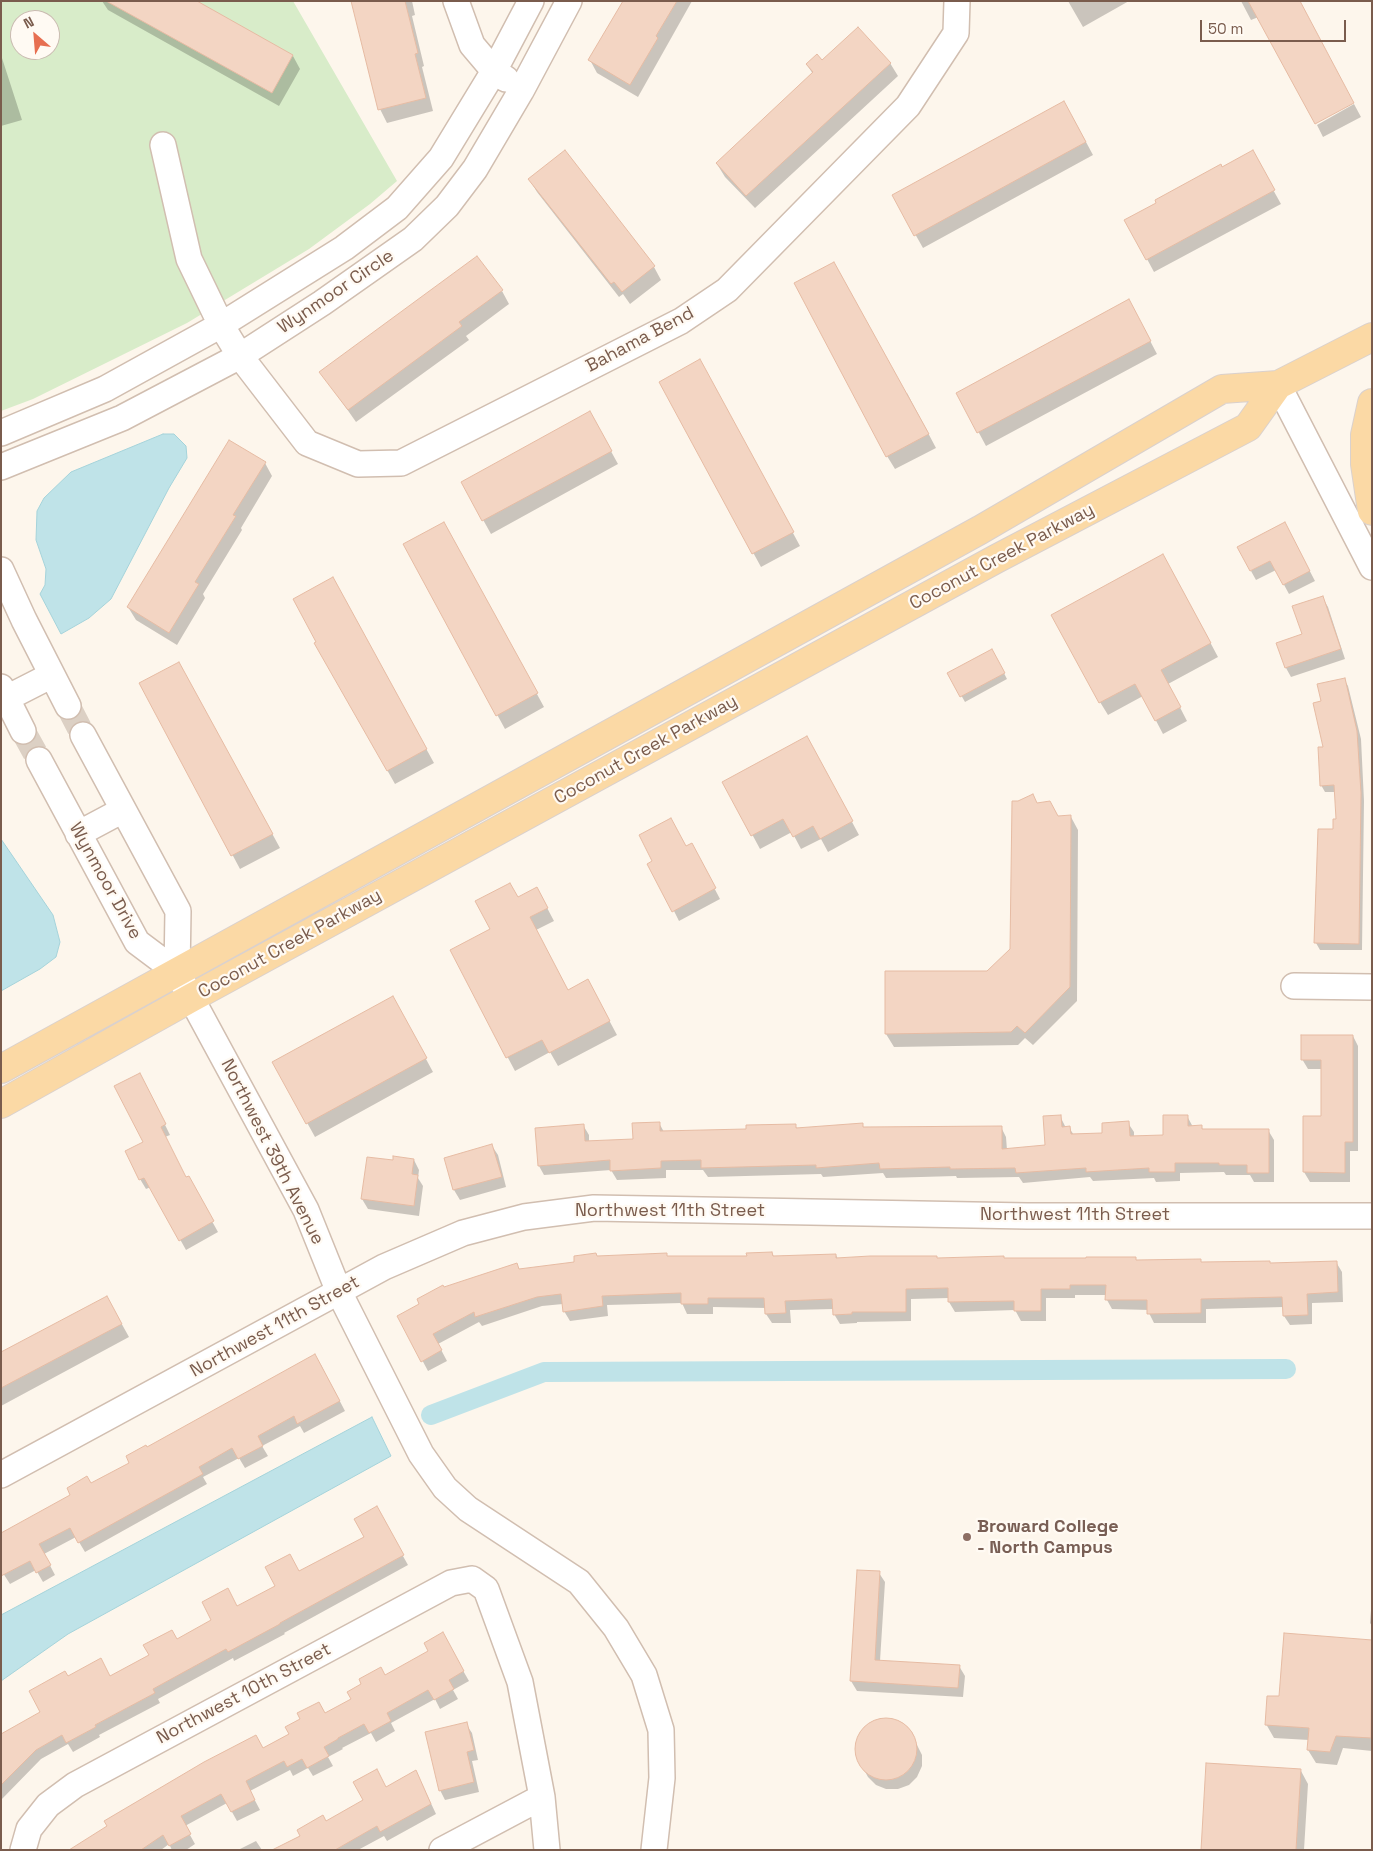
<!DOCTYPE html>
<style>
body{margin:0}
#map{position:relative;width:1373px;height:1851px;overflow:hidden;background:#fdf6ec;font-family:"Space Grotesk",sans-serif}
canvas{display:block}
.frame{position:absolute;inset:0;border:2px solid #7a5c4d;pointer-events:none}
.north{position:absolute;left:10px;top:10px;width:50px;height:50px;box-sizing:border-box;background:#fffaf3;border:1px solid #cabbb1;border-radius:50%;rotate:333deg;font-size:14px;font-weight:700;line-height:20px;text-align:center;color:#7a5c4d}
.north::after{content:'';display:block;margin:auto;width:18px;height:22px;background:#e76f51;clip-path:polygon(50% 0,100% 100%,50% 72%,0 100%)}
.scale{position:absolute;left:1200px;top:20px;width:146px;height:22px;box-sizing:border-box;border:2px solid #7a5c4d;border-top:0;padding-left:6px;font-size:15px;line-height:18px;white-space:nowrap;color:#7a5c4d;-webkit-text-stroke:4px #fffaf3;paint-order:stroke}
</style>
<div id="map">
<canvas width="1373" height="1851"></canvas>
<div class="frame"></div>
<div class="north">N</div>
<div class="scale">50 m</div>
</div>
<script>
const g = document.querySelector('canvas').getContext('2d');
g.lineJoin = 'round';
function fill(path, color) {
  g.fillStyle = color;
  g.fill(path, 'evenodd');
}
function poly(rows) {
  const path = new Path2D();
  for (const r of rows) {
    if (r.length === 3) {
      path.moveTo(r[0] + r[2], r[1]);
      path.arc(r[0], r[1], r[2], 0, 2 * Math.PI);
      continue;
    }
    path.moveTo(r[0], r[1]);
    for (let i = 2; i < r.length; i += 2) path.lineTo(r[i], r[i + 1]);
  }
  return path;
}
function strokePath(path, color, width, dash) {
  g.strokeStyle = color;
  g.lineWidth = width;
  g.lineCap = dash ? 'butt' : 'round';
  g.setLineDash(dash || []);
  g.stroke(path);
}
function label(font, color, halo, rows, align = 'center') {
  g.font = font + ' "Space Grotesk",sans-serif';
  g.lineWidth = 4.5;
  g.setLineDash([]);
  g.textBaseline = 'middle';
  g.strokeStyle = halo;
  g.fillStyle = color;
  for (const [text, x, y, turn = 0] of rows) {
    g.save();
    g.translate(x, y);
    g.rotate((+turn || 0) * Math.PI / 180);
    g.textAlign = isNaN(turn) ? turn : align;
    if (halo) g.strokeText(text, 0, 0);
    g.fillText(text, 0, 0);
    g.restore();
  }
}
fill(poly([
 [1,1,293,1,397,181,370,204,309,249,187,323,33,399,1,411],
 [20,20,50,20,50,50,20,50]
]), '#d8ecc9');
const water = poly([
 [163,434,174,434,186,446,187,458,169,488,111,599,89,618,61,634,40,594,45,585,46,569,36,540,37,511,44,498,71,472,163,434],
 [1,839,53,915,60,942,56,957,40,969,1,991,1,839],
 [372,1417,391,1456,68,1634,1,1681,1,1615,372,1417]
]);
fill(water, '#bfe3e8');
strokePath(water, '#a5d3da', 1);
fill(poly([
 [102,1,194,1,293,56,300,69,279,106,108,10],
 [353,1,412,1,415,15,412,16,424,66,422,67,433,111,387,123,380,109],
 [625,1,692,1,638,97,597,73,590,60],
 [1068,1,1129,1,1083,27],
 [1241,1,1299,1,1251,20],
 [1,55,22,120,1,126],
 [822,62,890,63,898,76,755,208,725,177,717,164,813,74,807,65],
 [1354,104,1361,117,1323,137,1317,125],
 [1072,116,1093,155,923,248,893,195],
 [564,152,654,267,661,280,630,304,623,294,619,297,537,192,529,179],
 [1252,152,1281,204,1154,272,1147,259,1222,168],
 [502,291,509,304,466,336,469,340,356,422,321,372],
 [1136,314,1157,354,986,446,958,394],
 [707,374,800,546,761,567,660,382],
 [907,393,936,448,895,469,887,456],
 [597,426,618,464,491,534,462,482],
 [265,463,272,476,241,528,242,530,203,594,205,598,177,645,136,620,128,607],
 [1290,533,1315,581,1289,594,1276,570,1256,580,1251,571],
 [451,536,544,707,505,729,404,545],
 [1171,569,1218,657,1168,684,1187,721,1163,734,1143,696,1108,715,1100,702],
 [340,592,434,763,395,784,316,644],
 [1322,597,1328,607,1345,659,1291,677,1286,668],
 [992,650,1007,679,965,702,949,674],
 [186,676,280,848,240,869,141,683],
 [1344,679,1348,686,1361,739,1364,801,1362,950,1320,950,1316,943,1334,830,1338,820,1336,792,1325,792,1321,785,1325,748,1322,702],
 [814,751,859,835,828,852,821,839,801,849,792,832,760,849,724,782],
 [1037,804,1058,817,1071,817,1078,830,1077,1001,1033,1045,1025,1038,1018,1045,894,1047,886,1034,887,972,988,973,1012,950],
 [686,848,697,855,720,899,679,921,674,911],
 [518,899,544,902,554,921,536,930,568,991,595,994,617,1035,558,1066,550,1052,515,1071,451,951,491,930],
 [400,1011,433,1072,315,1137,274,1063],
 [1353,1036,1358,1046,1358,1151,1350,1151,1350,1182,1310,1182,1304,1172,1322,1117,1322,1069,1308,1069,1302,1059],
 [145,1084,170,1135,165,1137,186,1179,188,1178,218,1232,186,1250,151,1187,146,1189,140,1179,145,1143],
 [1060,1116,1066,1128,1069,1128,1074,1135,1104,1134,1128,1123,1134,1132,1134,1137,1164,1136,1187,1116,1193,1127,1201,1126,1203,1130,1268,1130,1274,1140,1274,1182,1254,1182,1250,1175,1226,1175,1224,1172,1180,1173,1180,1181,1156,1182,1154,1178,1093,1181,1090,1177,1023,1183,1019,1177,957,1178,956,1176,886,1178,883,1173,823,1177,821,1174,708,1177,703,1170,666,1170,666,1178,617,1180,611,1170,544,1175,539,1166,583,1125,589,1135,589,1142,634,1141,659,1123,664,1132,747,1130,795,1125,798,1130,862,1125,864,1128,1001,1127,1006,1137,1007,1150,1047,1147],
 [492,1146,498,1155,506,1187,460,1200,454,1190,445,1159],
 [414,1160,419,1170,418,1178,423,1186,419,1216,368,1209,362,1199,394,1162],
 [772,1253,774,1257,836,1255,838,1259,1135,1258,1137,1261,1202,1263,1270,1264,1336,1262,1342,1272,1343,1302,1312,1303,1312,1324,1290,1325,1284,1316,1284,1307,1206,1309,1206,1323,1154,1323,1149,1313,1149,1310,1112,1309,1107,1300,1107,1295,1075,1295,1075,1298,1046,1298,1046,1321,1021,1321,1015,1310,955,1312,949,1302,949,1298,911,1299,911,1321,857,1322,857,1323,840,1324,834,1314,834,1309,790,1310,791,1323,772,1323,766,1314,766,1308,713,1307,713,1314,687,1314,682,1303,607,1305,608,1316,570,1321,564,1311,563,1304,542,1306,482,1326,479,1322,438,1344,447,1361,428,1371,399,1317,421,1305,443,1288,516,1264,520,1270,576,1263,597,1257,748,1258],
 [114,1310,129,1337,1,1406,1,1354],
 [321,1365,345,1411,304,1433,300,1426,262,1446,268,1456,245,1468,239,1458,203,1477,207,1484,85,1552,76,1537,44,1554,55,1575,43,1582,36,1570,10,1584,1,1570,90,1485,131,1463,147,1449],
 [376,1508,408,1565,284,1633,285,1634,234,1661,233,1658,158,1699,160,1703,99,1735,100,1737,73,1752,68,1744,41,1759,1,1800,1,1735,42,1713,67,1677,110,1677,277,1587,299,1572,365,1538],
 [879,1573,885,1582,880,1661,959,1666,965,1676,963,1697,857,1691,851,1681],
 [1372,1598,1372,1626,1370,1623],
 [442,1634,469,1681,453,1690,458,1699,440,1709,435,1699,391,1723,395,1731,376,1742,371,1733,342,1748,343,1749,328,1757,333,1766,313,1776,308,1768,293,1776,290,1770,250,1791,260,1810,237,1821,227,1803,185,1826,195,1844,186,1850,172,1850,169,1844,161,1850,84,1850,108,1826,105,1821,133,1804,255,1737,262,1749,353,1700,385,1676,430,1652],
 [1372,1641,1372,1751,1343,1748,1337,1765,1316,1763,1308,1750,1309,1740,1274,1738,1266,1724,1280,1698],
 [890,1719,902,1724,911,1733,922,1755,922,1766,917,1777,909,1785,898,1789,886,1789,876,1785,868,1777,857,1757,856,1746,860,1735,867,1726,878,1720],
 [466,1724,472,1733,478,1760,472,1761,479,1792,445,1800,440,1790],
 [1301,1771,1308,1784,1304,1850,1202,1850],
 [421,1782,436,1814,387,1841,384,1836,358,1850,275,1850,386,1788],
 [256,1841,262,1850,238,1850]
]), '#0003');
strokePath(poly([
 [431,1415,544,1372,1286,1369]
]), '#bfe3e8', 20);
const building = poly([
 [106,1,197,1,293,55,272,93,106,1],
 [351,1,405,1,418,53,415,54,426,98,378,110,351,1],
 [623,1,677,1,656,36,658,38,630,85,588,60,623,1],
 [1248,1,1300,1,1354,103,1315,124,1248,1],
 [858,27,891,63,746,196,716,163,813,72,806,64,817,54,822,60,858,27],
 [1064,101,1086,142,914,236,892,195,1064,101],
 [565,150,655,266,622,292,614,282,611,284,528,179,565,150],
 [1253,150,1275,190,1146,260,1124,220,1156,203,1155,200,1221,164,1222,167,1253,150],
 [477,256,503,290,459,322,462,326,348,410,319,372,477,256],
 [834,262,929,434,886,457,794,283,834,262],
 [1129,299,1151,341,977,433,956,393,1129,299],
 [700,359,794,532,752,554,659,382,700,359],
 [590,411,612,451,482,521,461,482,590,411],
 [229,440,266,462,233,515,236,516,195,582,199,584,169,633,127,607,229,440],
 [444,522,538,693,496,716,403,544,444,522],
 [1285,522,1310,571,1283,585,1270,561,1250,571,1237,547,1285,522],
 [1163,554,1211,643,1161,670,1181,707,1155,721,1135,684,1099,703,1051,615,1163,554],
 [333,577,427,749,387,771,314,643,316,642,293,599,333,577],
 [1323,596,1341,649,1285,668,1276,643,1302,634,1292,606,1323,596],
 [992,649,1005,673,960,697,947,673,992,649],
 [179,662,273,834,231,856,139,683,179,662],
 [1345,678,1357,731,1361,793,1359,944,1314,943,1318,829,1333,829,1333,819,1336,819,1334,785,1320,786,1318,747,1323,747,1313,703,1321,701,1317,684,1345,678],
 [807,736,853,821,820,839,813,826,793,837,783,819,751,836,722,782,807,736],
 [1033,794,1037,803,1050,801,1058,816,1071,815,1070,987,1025,1033,1017,1026,1011,1032,885,1034,885,971,987,971,1010,949,1012,801,1018,801,1033,794],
 [671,818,686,846,692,843,716,888,672,912,647,864,652,861,639,835,671,818],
 [510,883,518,897,537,887,548,908,530,917,568,990,588,979,610,1021,549,1053,542,1040,506,1058,450,950,490,929,475,901,510,883],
 [393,996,427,1058,306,1124,272,1062,393,996],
 [1301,1035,1353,1035,1353,1142,1345,1142,1345,1173,1303,1172,1303,1116,1321,1116,1321,1060,1301,1060,1301,1035],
 [140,1073,166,1124,161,1127,186,1177,189,1176,214,1221,179,1241,144,1178,139,1180,125,1151,143,1142,114,1086,140,1073],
 [1061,1115,1062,1127,1070,1126,1071,1134,1102,1133,1102,1123,1129,1121,1130,1136,1163,1135,1163,1115,1188,1115,1188,1126,1202,1125,1202,1129,1269,1129,1269,1173,1247,1173,1247,1165,1219,1165,1219,1163,1175,1163,1175,1172,1149,1172,1149,1168,1086,1172,1086,1168,1016,1173,1015,1168,950,1169,950,1167,880,1169,879,1163,816,1168,816,1165,701,1168,701,1160,661,1161,661,1168,610,1171,610,1160,538,1166,535,1128,584,1124,585,1141,633,1139,632,1123,660,1122,660,1131,746,1129,746,1125,796,1124,796,1128,863,1123,863,1127,1002,1126,1002,1149,1045,1145,1043,1116,1061,1115],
 [492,1144,502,1177,453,1190,444,1158,492,1144],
 [393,1156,414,1159,412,1174,418,1175,414,1206,361,1199,367,1157,393,1160,393,1156],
 [772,1252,773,1256,836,1254,836,1258,870,1256,937,1256,937,1258,1004,1256,1004,1258,1086,1258,1086,1257,1136,1257,1136,1260,1201,1259,1201,1262,1270,1261,1270,1263,1337,1261,1338,1292,1307,1294,1308,1315,1283,1316,1282,1297,1201,1299,1201,1313,1147,1314,1147,1300,1105,1300,1106,1285,1070,1285,1070,1289,1041,1289,1041,1311,1014,1311,1014,1301,948,1302,948,1288,906,1289,906,1312,852,1312,852,1314,833,1315,832,1299,785,1301,786,1313,765,1314,764,1298,708,1298,708,1304,681,1304,681,1293,602,1296,603,1306,563,1312,561,1294,537,1297,475,1317,474,1312,433,1334,442,1350,421,1362,397,1316,419,1304,417,1299,443,1285,444,1287,517,1263,519,1269,574,1262,574,1256,596,1253,597,1256,667,1253,667,1256,747,1256,746,1253,772,1252],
 [107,1296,122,1324,1,1388,1,1352,107,1296],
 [315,1354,340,1401,297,1424,294,1416,258,1436,263,1446,238,1459,232,1448,199,1467,203,1474,78,1543,70,1528,39,1544,51,1565,36,1573,30,1561,1,1576,1,1533,70,1495,67,1488,87,1476,91,1483,129,1463,126,1456,146,1445,147,1447,315,1354],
 [377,1506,404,1555,280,1623,280,1624,228,1652,226,1649,153,1689,155,1693,95,1725,96,1727,66,1743,62,1735,36,1750,1,1785,1,1734,40,1712,29,1691,65,1671,68,1676,101,1658,110,1676,149,1655,143,1645,172,1630,177,1639,211,1620,202,1602,228,1588,237,1606,275,1586,265,1567,290,1554,299,1571,364,1537,354,1519,377,1506],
 [857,1570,880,1571,875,1660,960,1665,958,1688,850,1681,857,1570],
 [443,1632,464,1671,449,1680,454,1689,434,1700,428,1690,387,1713,391,1721,369,1733,364,1724,338,1738,338,1739,324,1747,329,1756,307,1768,302,1759,287,1767,284,1761,246,1781,255,1800,231,1812,221,1794,181,1816,191,1834,169,1846,163,1835,141,1850,69,1850,107,1826,104,1821,204,1762,256,1735,263,1748,289,1734,285,1727,300,1719,297,1713,319,1702,325,1713,351,1699,347,1692,361,1684,359,1679,381,1667,385,1675,428,1651,424,1643,443,1632],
 [1284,1633,1372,1640,1371,1738,1336,1736,1330,1752,1307,1750,1309,1728,1265,1725,1267,1696,1279,1696,1284,1633],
 [886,1749,31],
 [467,1722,474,1750,467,1752,474,1782,439,1791,425,1732,467,1722],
 [1206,1763,1301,1769,1296,1850,1201,1850,1206,1763],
 [377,1769,386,1787,416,1770,431,1804,380,1832,377,1826,335,1850,272,1850,300,1836,297,1830,323,1815,326,1821,363,1800,353,1782,377,1769]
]);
fill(building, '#f3d5c3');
strokePath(building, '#e6bba3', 1);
strokePath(poly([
 [68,706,83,735],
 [23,731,39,760]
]), '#dcd0c4', 25, [25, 12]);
const minor = poly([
 [456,1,472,45,494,71,506,79],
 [163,145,189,259,221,325,240,356,307,443,358,464,401,463,681,321,727,290,908,106,956,33,957,1],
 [1278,385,1372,567],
 [1,433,105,389,221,325,344,248,397,208,441,158,494,71,531,1],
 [1,467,122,418,240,356,322,303,413,239,447,206,475,169,521,91,569,1],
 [1,570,24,620,68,706],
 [1,687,23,731],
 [7,698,52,675],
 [83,735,178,911,177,972],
 [39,760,137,942,177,972,306,1210,339,1292,421,1454,445,1488,468,1509,579,1582,616,1628,644,1675,661,1730,662,1778,654,1850],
 [78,834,123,810],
 [1294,986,1372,987],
 [1,1475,384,1267,463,1233,524,1217,594,1208,1027,1216,1372,1216],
 [23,1850,29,1829,48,1805,75,1785,451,1583,472,1579,486,1589,520,1682,542,1797,547,1850],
 [442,1850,542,1797]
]);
const major = poly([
 [1372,403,1365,435,1365,464,1372,511],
 [1,1069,980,530,1222,389,1278,385,1372,337],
 [1,1104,191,998,996,559,1248,427,1278,385]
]);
strokePath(minor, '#d1beb0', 28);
strokePath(major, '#dad1cd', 30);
strokePath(minor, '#fff', 25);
strokePath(major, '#fbd9a5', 28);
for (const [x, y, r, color] of [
 [967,1537,5,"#8d6e63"]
]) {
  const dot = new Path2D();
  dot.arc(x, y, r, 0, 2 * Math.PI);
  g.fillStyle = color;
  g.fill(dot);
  strokePath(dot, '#fffaf3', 2);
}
label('18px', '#7a5c4d', '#fffaf3', [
 ["Wynmoor Circle",336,292,-34],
 ["Bahama Bend",640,340,-28],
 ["Coconut Creek Parkway",1002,557,-28],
 ["Coconut Creek Parkway",646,750,-29],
 ["Wynmoor Drive",105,881,61],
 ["Coconut Creek Parkway",290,944,-29],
 ["Northwest 39th Avenue",272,1152,63],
 ["Northwest 11th Street",670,1211],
 ["Northwest 11th Street",1075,1215],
 ["Northwest 11th Street",275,1327,-29],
 ["Northwest 10th Street",244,1694,-28]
]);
label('bold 18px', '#785e54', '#fffaf3', [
 ["Broward College",977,1527],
 ["- North Campus",977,1548]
], 'left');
</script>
